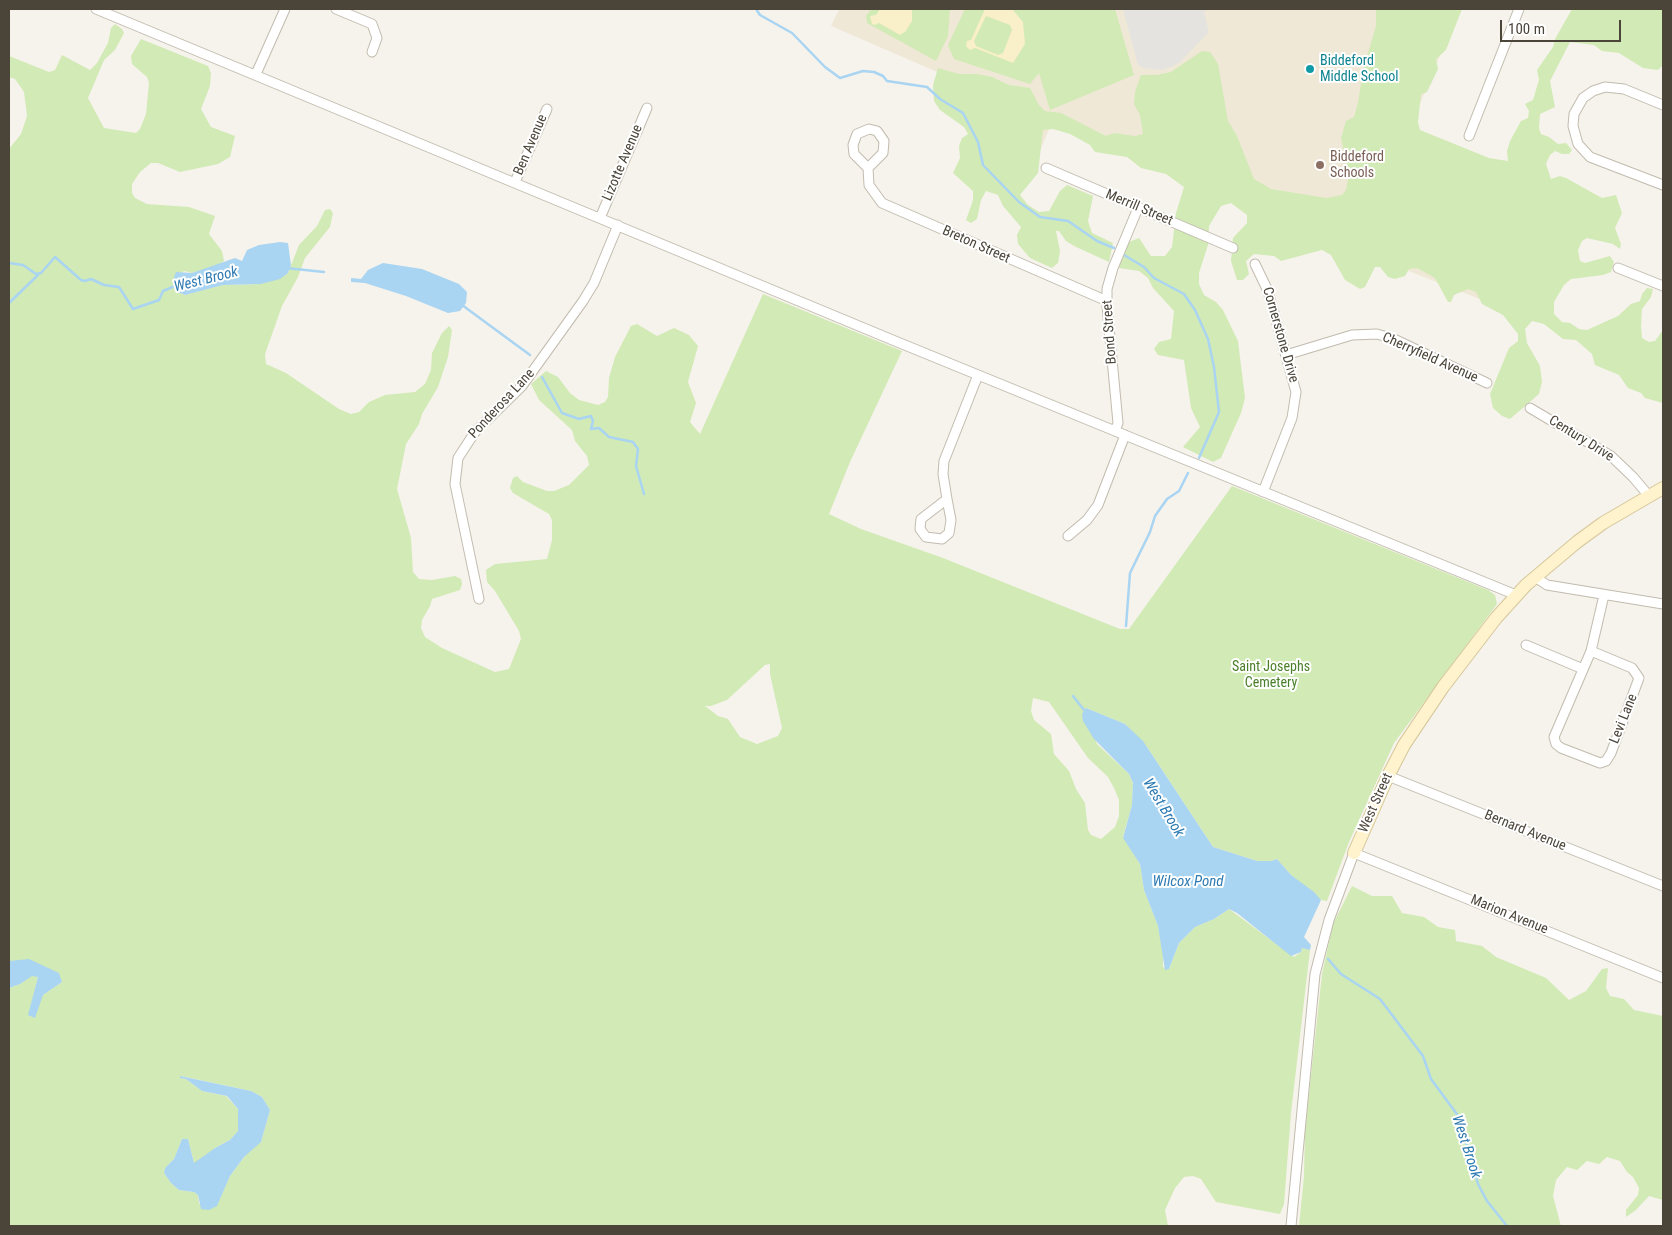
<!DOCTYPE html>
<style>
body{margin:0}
#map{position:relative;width:1672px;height:1235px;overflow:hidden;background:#f6f3ec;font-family:"Roboto Condensed",sans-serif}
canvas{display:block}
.frame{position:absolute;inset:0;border:10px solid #4b4439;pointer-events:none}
.scale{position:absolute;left:1500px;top:20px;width:121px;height:22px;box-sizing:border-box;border:2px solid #4b4439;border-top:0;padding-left:6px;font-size:15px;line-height:18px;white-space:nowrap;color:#4b4439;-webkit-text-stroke:4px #fff;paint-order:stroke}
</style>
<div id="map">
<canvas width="1672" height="1235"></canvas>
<div class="frame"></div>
<div class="scale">100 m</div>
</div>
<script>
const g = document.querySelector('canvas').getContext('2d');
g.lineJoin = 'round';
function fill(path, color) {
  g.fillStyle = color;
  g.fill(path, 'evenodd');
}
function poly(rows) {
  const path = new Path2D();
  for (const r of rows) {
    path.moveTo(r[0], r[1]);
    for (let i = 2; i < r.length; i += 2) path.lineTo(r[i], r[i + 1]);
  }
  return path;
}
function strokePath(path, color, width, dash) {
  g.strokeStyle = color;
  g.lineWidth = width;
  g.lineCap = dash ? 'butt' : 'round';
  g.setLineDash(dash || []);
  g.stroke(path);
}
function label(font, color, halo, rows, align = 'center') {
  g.font = font + ' "Roboto Condensed",sans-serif';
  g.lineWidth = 4;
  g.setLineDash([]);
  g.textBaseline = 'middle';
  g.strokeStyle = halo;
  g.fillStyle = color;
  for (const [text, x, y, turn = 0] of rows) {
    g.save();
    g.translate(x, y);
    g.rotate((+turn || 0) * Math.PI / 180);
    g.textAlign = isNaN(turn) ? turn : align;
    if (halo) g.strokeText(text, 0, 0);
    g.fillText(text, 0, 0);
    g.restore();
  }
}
fill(poly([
 [839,9,1459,9,1409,131,1505,309,1254,210,1052,122,1038,156,1018,107,831,26]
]), '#efe8d6');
fill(poly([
 [871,9,950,9,948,36,936,61,867,23,866,16],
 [965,9,1115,9,1134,75,1050,110,1039,73,1030,84,954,59,948,45],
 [1376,9,1462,9,1446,50,1436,59,1438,69,1427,92,1421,94,1418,122,1420,130,1489,158,1508,161,1507,151,1510,141,1521,121,1528,118,1529,111,1525,104,1533,100,1535,93,1539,80,1537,70,1553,47,1555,39,1572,9,1663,9,1663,65,1658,70,1643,68,1619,53,1602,51,1594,45,1570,42,1550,81,1555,107,1540,114,1539,128,1541,134,1549,137,1558,144,1566,143,1572,150,1569,154,1562,154,1555,151,1550,155,1546,164,1551,179,1560,176,1566,178,1602,198,1616,195,1622,213,1615,228,1621,244,1620,249,1613,244,1587,238,1582,241,1578,250,1580,261,1585,263,1610,256,1614,262,1611,272,1603,275,1571,279,1564,285,1554,302,1554,314,1562,322,1570,323,1579,329,1587,330,1618,316,1631,304,1640,301,1642,294,1647,288,1653,289,1651,297,1642,309,1641,326,1642,338,1649,342,1655,341,1663,330,1663,403,1645,398,1641,393,1628,388,1619,375,1595,365,1592,354,1576,340,1563,339,1544,324,1532,321,1525,329,1527,343,1540,366,1542,382,1539,394,1510,419,1502,416,1493,408,1490,394,1509,348,1518,341,1518,334,1503,315,1482,304,1476,292,1468,289,1454,295,1451,302,1448,302,1435,278,1417,268,1409,269,1405,276,1395,279,1388,277,1380,267,1375,267,1365,287,1360,289,1345,280,1331,255,1322,250,1281,261,1274,256,1254,254,1246,261,1249,274,1243,280,1237,280,1231,261,1233,238,1247,223,1247,215,1231,203,1221,206,1209,226,1208,245,1199,273,1199,284,1204,295,1216,302,1223,310,1238,341,1245,398,1241,413,1221,458,1213,462,1183,447,1200,427,1191,408,1184,360,1158,355,1154,349,1159,342,1171,339,1174,311,1153,288,1148,278,1139,271,1119,268,1120,258,1129,242,1139,238,1151,256,1165,256,1172,247,1176,213,1184,187,1166,174,1141,168,1127,157,1095,152,1090,145,1070,134,1053,129,1043,130,1038,173,1020,195,1028,205,1039,212,1049,211,1060,191,1067,185,1093,196,1088,221,1092,233,1113,243,1109,262,1074,246,1066,241,1059,231,1056,231,1060,251,1058,263,1052,268,1030,258,1018,244,1017,235,1021,227,1003,206,998,195,986,191,981,200,977,219,971,223,966,220,973,200,973,191,953,173,960,158,959,146,962,138,968,134,964,127,940,110,934,101,933,85,938,68,959,74,977,74,992,77,1009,85,1030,88,1039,105,1045,111,1061,113,1106,136,1114,133,1135,136,1143,134,1140,115,1134,104,1135,92,1141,75,1157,75,1171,72,1202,51,1210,52,1218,64,1228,121,1237,136,1254,179,1271,189,1326,198,1342,195,1346,190,1349,174,1341,138,1346,121,1354,117,1358,103,1363,70,1376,26],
 [115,24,122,29,124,33,115,50,104,60,88,98,104,128,136,133,140,129,146,114,149,83,147,77,132,64,131,56,141,39,208,66,211,73,210,86,201,109,211,127,235,136,230,157,218,164,180,172,158,163,151,163,140,172,132,184,132,193,135,198,147,204,189,207,215,216,209,234,222,251,224,261,214,267,192,273,184,271,173,280,176,291,185,295,222,285,261,284,288,273,299,245,317,226,325,210,330,209,333,213,330,227,305,258,298,277,282,306,265,354,266,364,286,373,339,409,351,414,359,412,369,402,385,395,415,392,425,384,431,370,432,353,442,333,449,326,452,330,448,357,438,387,422,414,419,424,406,444,397,489,411,538,413,572,419,579,432,580,455,576,461,579,462,584,460,590,432,599,430,606,422,620,421,628,425,637,442,648,495,672,509,669,521,639,519,631,495,591,487,582,486,570,495,564,547,559,552,540,552,520,549,514,513,493,510,488,513,478,517,476,523,482,547,491,554,491,569,485,589,465,587,456,575,441,572,430,539,400,531,384,546,371,558,377,570,393,579,400,598,405,605,402,608,397,609,378,615,357,631,326,637,324,657,336,674,328,689,335,698,346,688,382,696,403,690,422,700,434,763,294,902,351,850,462,829,514,861,529,943,558,1120,629,1129,629,1232,486,1488,590,1495,595,1497,604,1394,743,1349,842,1327,901,1321,900,1291,875,1277,859,1271,861,1257,861,1213,847,1147,747,1125,724,1086,708,1097,744,1129,774,1133,784,1132,805,1123,837,1140,864,1144,890,1158,926,1163,950,1163,967,1169,969,1179,943,1195,927,1214,919,1229,909,1294,957,1301,952,1302,948,1310,950,1291,1113,1284,1204,1280,1214,1216,1202,1201,1179,1193,1176,1184,1177,1175,1188,1165,1210,1168,1226,9,1226,9,988,20,984,32,975,38,977,29,1015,43,995,62,982,9,961,9,149,21,134,27,116,24,92,15,79,9,77,9,56,49,72,55,70,62,55,90,70,97,63,108,43,111,28],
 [770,664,770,674,782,728,778,736,757,744,740,737,728,719,718,716,705,706,711,706,727,700,765,665],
 [1033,698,1049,702,1088,758,1108,777,1114,788,1119,800,1119,816,1115,827,1101,839,1091,835,1088,830,1085,803,1076,789,1069,771,1054,754,1051,734,1034,720,1031,711],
 [181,1076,251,1091,262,1097,270,1110,261,1142,250,1149,230,1176,218,1203,199,1204,198,1195,194,1192,179,1190,171,1183,164,1173,165,1168,174,1159,182,1139,188,1139,194,1163,198,1163,215,1148,230,1140,238,1131,238,1109,226,1096,202,1091,186,1079,181,1078],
 [1352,886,1372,896,1392,896,1402,913,1424,917,1438,927,1455,930,1456,941,1482,946,1496,957,1546,978,1569,1000,1586,991,1602,969,1608,968,1606,988,1610,996,1624,999,1634,1010,1663,1016,1663,1200,1649,1196,1636,1210,1626,1217,1626,1210,1638,1195,1639,1188,1633,1177,1627,1172,1620,1161,1607,1157,1599,1164,1587,1161,1577,1170,1567,1167,1556,1180,1553,1196,1561,1226,1299,1226,1304,1176,1305,1131,1322,974,1333,924]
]), '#d2eab5');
fill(poly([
 [880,9,912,9,912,21,906,31,900,35,879,23,875,25,872,24,870,16,876,15],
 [985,9,1012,9,1023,22,1025,44,1013,63,975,48,970,50,966,46,967,41,971,40],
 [986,16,1010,25,1012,30,1003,53,998,55,976,46,974,41]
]), '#f9efc9');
fill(poly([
 [1123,9,1208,9,1204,12,1209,32,1180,62,1171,67,1161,70,1144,68,1138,65]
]), '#e5e3e0');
fill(poly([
 [280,242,288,243,291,265,288,273,280,279,261,284,223,285,185,295,176,291,173,280,176,272,192,273,235,258,242,261,247,250,259,245],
 [383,263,422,269,459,284,467,292,466,303,460,311,448,313,406,296,365,283,351,282,351,278,361,279,368,270],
 [1086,708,1125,724,1143,741,1213,847,1257,861,1271,861,1277,859,1291,875,1314,892,1321,900,1304,937,1311,945,1310,950,1302,948,1301,952,1291,956,1237,913,1229,909,1214,919,1195,927,1179,943,1169,969,1165,970,1158,926,1144,890,1140,864,1123,838,1132,805,1133,783,1129,774,1094,739,1083,721,1082,714],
 [29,959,59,973,62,982,43,995,35,1018,28,1015,38,977,32,976,20,984,9,988,9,961],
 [180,1076,251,1091,262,1097,270,1110,261,1142,244,1157,230,1176,217,1206,209,1210,201,1209,198,1195,194,1192,179,1190,171,1183,164,1173,165,1168,174,1159,182,1139,188,1139,194,1163,215,1148,230,1140,238,1131,238,1109,227,1096,202,1091,186,1079,180,1078]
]), '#a9d4f2');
strokePath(poly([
 [756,9,760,15,792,33,825,67,840,78,863,71,874,72,883,76,887,81,927,87,940,99,963,113,978,142,983,165,1019,202,1040,217,1068,221,1097,241,1114,248],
 [1124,255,1144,267,1154,278,1184,294,1195,310,1208,339,1214,367,1219,412,1199,458],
 [9,263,23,265,36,274,41,273,55,257,81,280,85,281,91,279,104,285,119,287,133,309,159,300,163,291,175,286],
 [286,268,324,272],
 [9,303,38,275],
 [462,305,530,355],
 [542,377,562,413,579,419,591,416,593,421,591,429,599,428,609,437,633,442,638,449,636,466,644,494],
 [1126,626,1130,573,1150,532,1155,516,1167,499,1179,491,1188,473],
 [1073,696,1084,710],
 [1328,959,1341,974,1380,999,1423,1056,1431,1079,1459,1117,1478,1184,1487,1201,1507,1226]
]), '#a9d4f2', 2.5);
const street = poly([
 [96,9,895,341,1516,595],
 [336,9,372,24,377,38,372,52],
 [256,74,285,9],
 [1663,105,1624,89,1605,87,1593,91,1583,98,1574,114,1573,126,1578,144,1590,157,1663,185],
 [1469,136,1519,9],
 [868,168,854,154,853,145,857,134,869,129,877,131,884,141,883,153,868,168,869,185,882,203,1107,301],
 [1046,168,1233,248],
 [515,182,547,109],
 [600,218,647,108],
 [1255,264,1268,291,1296,392,1292,418,1263,492],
 [1618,268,1663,286],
 [1286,355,1352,335,1377,334,1394,339,1487,383],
 [1530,408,1611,456,1633,477,1649,496],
 [1115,431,1118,423,1107,306,1107,289,1113,268,1138,208],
 [947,499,943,474,944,461,978,375],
 [947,499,951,520,949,533,942,539,926,537,920,529,921,519,947,499],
 [1068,536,1087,520,1098,505,1125,435],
 [1535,577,1547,585,1663,604],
 [479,599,455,484,458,458,475,432,522,386,583,301,594,283,618,225],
 [1526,645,1583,669],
 [1591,651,1632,668,1639,678,1611,753,1606,761,1600,763,1561,748,1556,744,1554,737,1591,651,1604,595],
 [1388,776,1663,886],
 [1291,1226,1315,974,1329,920,1354,853,1663,978]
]);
const secondary = poly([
 [1354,853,1388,776,1404,745,1443,687,1496,618,1526,585,1577,542,1603,523,1663,488]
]);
strokePath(street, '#c2bbae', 11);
strokePath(secondary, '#d6c79b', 14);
strokePath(street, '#fff', 9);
strokePath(secondary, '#fff3cd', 12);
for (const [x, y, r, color] of [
 [1310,69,5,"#0f9aa8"],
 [1320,165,5,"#8d6e63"]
]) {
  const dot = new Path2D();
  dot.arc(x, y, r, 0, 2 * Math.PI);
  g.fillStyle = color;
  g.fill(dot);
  strokePath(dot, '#fff', 2);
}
label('14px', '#0d838f', '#fff', [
 ["Biddeford",1320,61],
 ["Middle School",1320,77]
], 'left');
label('14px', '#4b4439', '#fff', [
 ["Ben Avenue",531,145,-67],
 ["Lizotte Avenue",623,163,-67],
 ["Merrill Street",1139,208,23],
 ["Breton Street",976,245,24],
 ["Bond Street",1110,332,-94],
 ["Cornerstone Drive",1280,335,74],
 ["Cherryfield Avenue",1430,358,24],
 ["Ponderosa Lane",502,404,-47],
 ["Century Drive",1581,439,32],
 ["Levi Lane",1624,719,-68],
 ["West Street",1376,803,-66],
 ["Bernard Avenue",1525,831,22],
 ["Marion Avenue",1509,915,22]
]);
label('14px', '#785e54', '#fff', [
 ["Biddeford",1330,157],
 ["Schools",1330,173]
], 'left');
label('14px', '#4a7f2a', '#fff', [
 ["Saint Josephs",1271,667],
 ["Cemetery",1271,683]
]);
label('italic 15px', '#2e7ab2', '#fff', [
 ["West Brook",206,280,-14],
 ["West Brook",1163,808,59],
 ["Wilcox Pond",1188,882],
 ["West Brook",1466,1147,72]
]);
</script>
